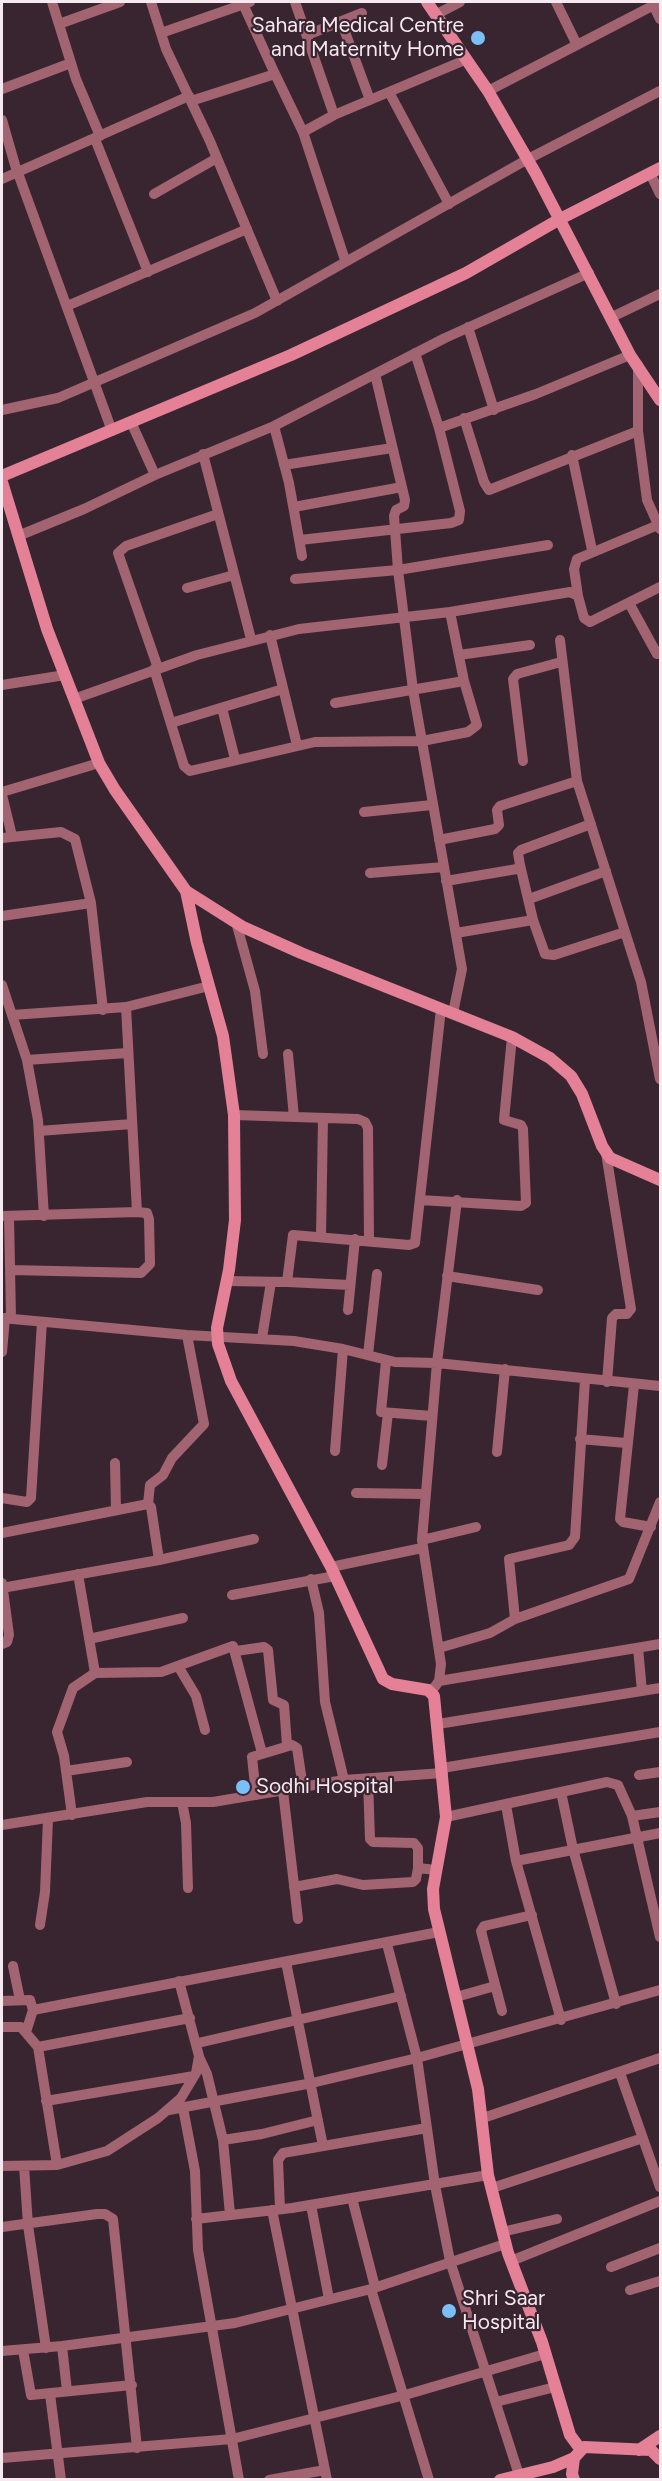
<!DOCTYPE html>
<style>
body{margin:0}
#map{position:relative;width:662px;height:2481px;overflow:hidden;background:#392530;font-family:Figtree,sans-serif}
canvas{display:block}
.frame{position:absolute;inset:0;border:3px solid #f6e9f0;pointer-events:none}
</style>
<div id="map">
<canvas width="662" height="2481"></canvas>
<div class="frame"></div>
</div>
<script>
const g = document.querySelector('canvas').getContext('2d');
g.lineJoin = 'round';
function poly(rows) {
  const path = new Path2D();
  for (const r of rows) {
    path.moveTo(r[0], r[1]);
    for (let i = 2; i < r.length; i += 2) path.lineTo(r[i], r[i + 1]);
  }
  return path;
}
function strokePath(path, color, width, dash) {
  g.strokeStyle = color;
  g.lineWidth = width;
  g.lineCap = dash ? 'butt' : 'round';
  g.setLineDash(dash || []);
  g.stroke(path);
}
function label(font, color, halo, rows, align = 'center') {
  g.font = font + ' Figtree,sans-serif';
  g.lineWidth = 4.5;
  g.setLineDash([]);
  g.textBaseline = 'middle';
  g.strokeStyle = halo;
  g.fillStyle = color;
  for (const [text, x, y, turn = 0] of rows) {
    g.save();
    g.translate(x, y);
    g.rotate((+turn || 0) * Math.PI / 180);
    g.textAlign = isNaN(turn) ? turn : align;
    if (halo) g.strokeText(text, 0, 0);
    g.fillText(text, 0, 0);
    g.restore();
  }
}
strokePath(poly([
 [52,2,76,79,100,136],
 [151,2,166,49,209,139,277,301],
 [295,2,334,115],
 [556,2,577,45],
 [652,2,660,19],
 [243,4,275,74],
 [437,14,460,2],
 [341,21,370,100],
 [59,24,120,2],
 [161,33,250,2],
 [307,35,362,13],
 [2,89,71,63],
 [488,91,660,2],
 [389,92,449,204],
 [191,101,275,74,303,132,345,260],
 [2,120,15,165,112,431],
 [303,132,334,115,465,60],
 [95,139,148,272],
 [650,173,660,194],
 [2,179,189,96],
 [154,194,217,158],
 [67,306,247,229],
 [612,317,660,294],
 [468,327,494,410],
 [638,365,638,431,647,500,660,529],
 [375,374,405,500,404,506,396,510,394,516,398,570,413,690,462,969,453,1013],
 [2,410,58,398,255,313,528,159,660,91],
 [464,418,484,482,489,490,638,431],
 [131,422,155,475],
 [274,426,289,483,302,556],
 [439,428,536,394,630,355],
 [203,454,251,639],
 [572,455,592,550],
 [284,465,392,448],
 [294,507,402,487],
 [18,536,84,509,155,475,274,426,445,338,589,273],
 [300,540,451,523,459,520,460,511,439,428,415,353],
 [295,579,398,570,548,545],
 [187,588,234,575],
 [578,596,574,569,577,559,658,525],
 [629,603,657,654],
 [270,635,297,745],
 [560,640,577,781,641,982,660,1079],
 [459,655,530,645],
 [158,668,118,553,126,546,218,514],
 [154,669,184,766,190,771,315,742,422,741,468,732,477,725,464,681,450,612],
 [2,685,65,675],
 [74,699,197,655,299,629,450,612,570,592,578,596,584,618,590,622,660,587],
 [335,703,464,681],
 [222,708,235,759],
 [171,723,283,689],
 [523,761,513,679,517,674,561,662],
 [2,792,99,763],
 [2,795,12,836],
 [364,812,432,805],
 [2,838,61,832,75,839,91,903,103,1010],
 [439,840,495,829,499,825,497,810,500,806,577,781],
 [520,865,533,920,545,954,554,955,625,932],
 [370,873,444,867],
 [446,881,517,869,520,865,518,853,521,850,591,824],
 [529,899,606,871],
 [2,916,91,903],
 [236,922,255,991,263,1054],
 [456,933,533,920],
 [2,985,27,1060,38,1120,44,1216],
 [126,1007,137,1212],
 [12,1015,126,1007,209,986],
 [288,1054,294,1117],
 [27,1060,127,1053],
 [234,1115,358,1119,365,1122,368,1128,369,1240],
 [39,1131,132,1124],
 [606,1153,631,1309,627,1314,616,1314,612,1318,607,1382],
 [420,1200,521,1206,526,1203,523,1129,521,1125,504,1120,512,1037],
 [2,1216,137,1212,147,1213,149,1219,150,1264,141,1273,11,1270],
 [9,1216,11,1318],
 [321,1237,323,1118],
 [447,1276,538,1290],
 [227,1281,287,1282,293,1235,409,1245,415,1243,441,1009],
 [287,1282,350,1285],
 [348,1310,355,1239],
 [2,1318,187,1335,294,1341,343,1349,395,1362,437,1363,660,1386],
 [262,1338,271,1282],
 [2,1352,5,1318],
 [368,1355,377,1274],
 [386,1361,381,1412,432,1416],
 [634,1385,620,1519,623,1522,651,1527],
 [580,1439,626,1443],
 [335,1451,343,1349],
 [497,1452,505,1369],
 [115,1463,116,1509],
 [382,1465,388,1413],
 [356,1493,426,1494],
 [2,1498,27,1502,31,1498,42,1322],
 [148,1504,150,1485,163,1475,172,1458,204,1424,187,1335],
 [2,1533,148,1504,151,1507,159,1560],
 [422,1540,476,1527],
 [331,1567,422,1548],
 [78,1574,95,1673],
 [311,1579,319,1613,325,1702,344,1780],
 [2,1583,9,1635,7,1642,2,1644],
 [2,1588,159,1560,254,1539],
 [232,1595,335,1576],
 [515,1619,509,1559,569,1545,575,1537,585,1380],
 [89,1639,183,1618],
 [439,1648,490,1633,515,1619,629,1579,660,1502],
 [638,1648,642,1691],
 [236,1651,264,1647,268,1650,273,1700,284,1705,287,1745],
 [178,1666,196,1696,205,1730],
 [439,1681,660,1644],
 [431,1692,439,1681,441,1664,422,1540,437,1363,457,1200],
 [438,1724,660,1688],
 [442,1768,660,1732],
 [66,1771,127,1762],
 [639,1775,660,1772],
 [368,1779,370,1839,373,1842,414,1843,418,1848,418,1868],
 [283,1791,298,1919],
 [561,1792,573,1849,616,2004],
 [256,1795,252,1757,292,1745,297,1748,303,1788],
 [182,1802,186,1823,188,1888],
 [506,1805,516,1861,561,2020],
 [72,1815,64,1756,57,1732,73,1688,95,1673,161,1672,233,1646,262,1753],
 [632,1816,660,1812],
 [446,1817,607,1782,618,1785,632,1816,660,1937],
 [2,1825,147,1802,213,1802,344,1780,443,1773],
 [516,1861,660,1833],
 [294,1887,337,1879,363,1885,413,1882,416,1879,418,1868,436,1870],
 [40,1925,45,1892,48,1819],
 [387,1944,417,2058,435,2185,450,2261,519,2475],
 [286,1962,323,2146],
 [13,1966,20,2000],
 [456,1997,495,1986],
 [2,2001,30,2000,33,2010,439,1932],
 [502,2011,481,1931,484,1926,532,1915],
 [2,2027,21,2027,38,2047,57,2165],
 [26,2032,33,2010],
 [198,2043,401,1996],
 [38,2047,190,2018],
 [199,2057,207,2074,223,2140,230,2214],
 [620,2073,660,2187],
 [46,2101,194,2076],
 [183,2108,195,2171,198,2250,239,2480],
 [169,2110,312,2083,417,2058,660,1990],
 [483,2118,660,2058],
 [223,2140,262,2134,318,2120],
 [2,2166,57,2165,107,2151,158,2118,181,2098,196,2073,199,2056,179,1981],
 [24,2166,28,2225,46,2348],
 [492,2188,643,2138],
 [352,2198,375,2287],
 [311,2205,329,2299],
 [280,2209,278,2160,283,2153,427,2128],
 [272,2210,327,2480],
 [196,2219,292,2208,488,2175],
 [2,2227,97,2214,105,2214,113,2219,137,2448],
 [502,2232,557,2219],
 [511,2261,660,2201],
 [611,2267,660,2248],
 [371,2289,429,2480],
 [630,2290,660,2281],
 [62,2346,67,2391],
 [23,2350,31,2395,132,2385],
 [2,2351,62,2346,235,2323,371,2289,505,2244],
 [50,2394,61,2480],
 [496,2402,555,2387],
 [2,2458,232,2439,405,2395,545,2354],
 [269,2480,325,2470]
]), '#a26471', 10);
strokePath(poly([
 [427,2,488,91,536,174,630,355,660,400],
 [2,476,291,355,466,273,560,219,660,168],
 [2,482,47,629,99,763,115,790,186,891,243,927,301,953,512,1037,550,1058,571,1076,582,1094,602,1146,610,1158,660,1180],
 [186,891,197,943,223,1036,234,1115,235,1220,229,1270,217,1328,218,1344,231,1381,331,1567,383,1679,392,1684,428,1690,434,1696,446,1817,433,1889,434,1909,478,2089,488,2175,508,2253,542,2342,570,2435,581,2450],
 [639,2450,660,2436],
 [500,2480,553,2467,574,2458],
 [574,2480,572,2474,574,2458,584,2447,651,2450,660,2459]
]), '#e48197', 12);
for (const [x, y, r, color] of [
 [478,38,8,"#7abff8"],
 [243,1787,8,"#7abff8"],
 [449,2311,8,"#7abff8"]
]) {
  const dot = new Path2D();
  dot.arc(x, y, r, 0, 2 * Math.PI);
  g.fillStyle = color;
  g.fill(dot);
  strokePath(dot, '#392530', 2);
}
label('21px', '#f6e9f0', '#392530', [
 ["Sahara Medical Centre",464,26,"right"],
 ["and Maternity Home",464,50,"right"],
 ["Sodhi Hospital",256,1787],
 ["Shri Saar",462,2299],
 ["Hospital",462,2323]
], 'left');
</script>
